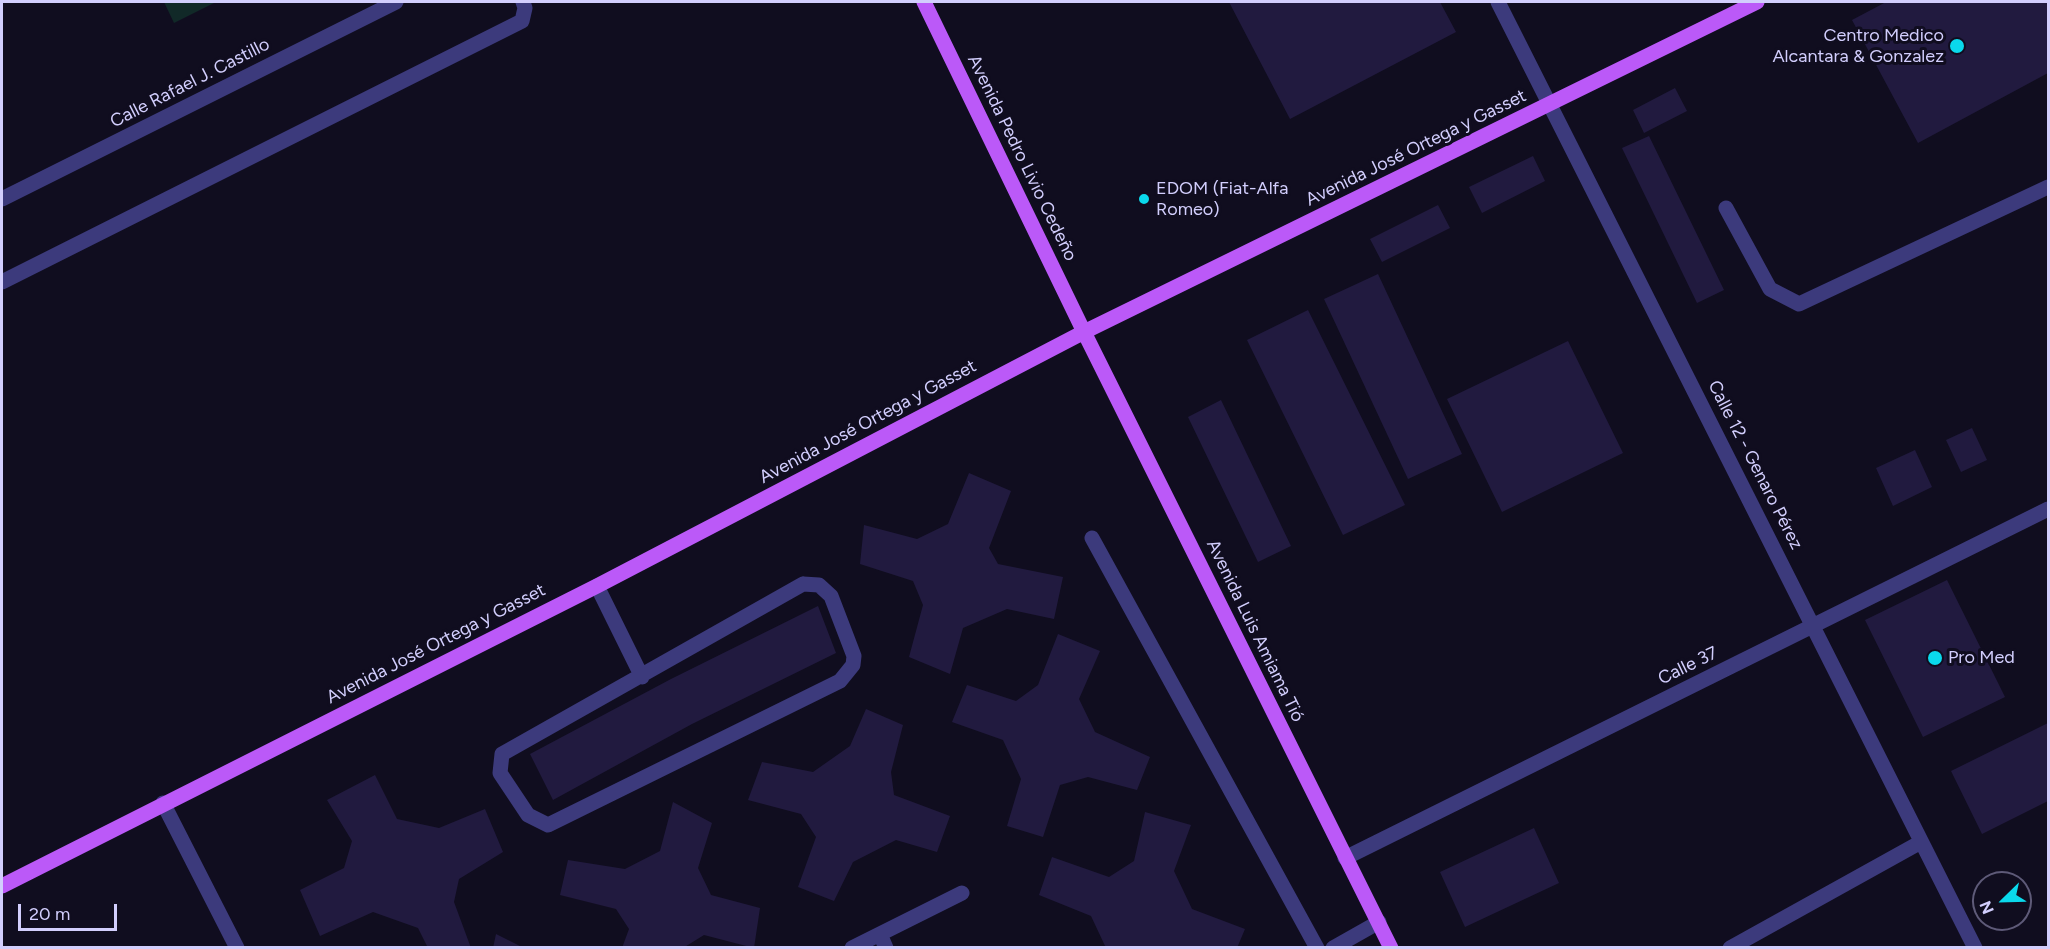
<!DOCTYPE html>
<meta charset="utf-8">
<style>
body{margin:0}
#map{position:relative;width:2050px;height:949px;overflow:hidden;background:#100d1f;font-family:Figtree,sans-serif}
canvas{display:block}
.frame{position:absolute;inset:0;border:3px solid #d2cefd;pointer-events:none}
.north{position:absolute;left:1972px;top:871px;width:60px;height:60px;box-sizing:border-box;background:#100d1f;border:2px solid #5e5a78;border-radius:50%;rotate:247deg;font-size:16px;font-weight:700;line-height:24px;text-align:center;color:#d2cefd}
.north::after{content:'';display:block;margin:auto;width:21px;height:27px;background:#0ad9ec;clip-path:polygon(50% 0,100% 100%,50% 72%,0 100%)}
.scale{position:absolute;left:18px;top:904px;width:99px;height:27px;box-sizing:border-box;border:3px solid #d2cefd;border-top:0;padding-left:8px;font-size:18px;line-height:21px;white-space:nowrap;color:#d2cefd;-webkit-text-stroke:4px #100d1f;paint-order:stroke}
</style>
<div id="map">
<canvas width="2050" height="949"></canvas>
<div class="frame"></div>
<div class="north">N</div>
<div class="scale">20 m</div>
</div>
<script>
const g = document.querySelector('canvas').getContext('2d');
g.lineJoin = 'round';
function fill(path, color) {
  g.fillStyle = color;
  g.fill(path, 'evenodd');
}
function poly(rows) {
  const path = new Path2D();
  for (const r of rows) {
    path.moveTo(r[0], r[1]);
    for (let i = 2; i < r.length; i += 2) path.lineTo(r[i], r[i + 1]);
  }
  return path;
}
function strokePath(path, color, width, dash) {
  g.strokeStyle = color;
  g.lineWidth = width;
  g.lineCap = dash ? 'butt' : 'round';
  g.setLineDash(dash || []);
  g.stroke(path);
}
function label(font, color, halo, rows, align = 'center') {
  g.font = font + ' Figtree,sans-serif';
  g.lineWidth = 6;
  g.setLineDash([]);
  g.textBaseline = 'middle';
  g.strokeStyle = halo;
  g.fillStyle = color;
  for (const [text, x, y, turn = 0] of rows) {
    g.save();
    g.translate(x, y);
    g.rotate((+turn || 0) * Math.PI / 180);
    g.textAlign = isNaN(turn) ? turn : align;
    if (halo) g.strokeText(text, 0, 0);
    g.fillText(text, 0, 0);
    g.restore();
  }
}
fill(poly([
 [164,2,216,2,174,23]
]), '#112928');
fill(poly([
 [1229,2,1440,2,1456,32,1290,119],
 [1886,2,2048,2,2048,73,1918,143,1852,20],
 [1675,88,1687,111,1644,133,1633,110],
 [1649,136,1724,290,1697,303,1622,148],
 [1533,156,1545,181,1482,213,1469,187],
 [1438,205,1450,228,1382,262,1370,239],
 [1378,274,1462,454,1408,479,1324,299],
 [1308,310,1405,505,1343,535,1247,340],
 [1568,341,1623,453,1502,512,1447,399],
 [1221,400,1291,546,1258,562,1188,417],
 [1972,428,1987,460,1961,472,1946,440],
 [1915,450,1932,487,1893,506,1876,468],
 [969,473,1011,491,989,548,998,564,1063,577,1054,619,1007,609,963,628,950,674,909,657,923,605,913,581,860,564,864,525,917,539,948,524],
 [1947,580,2005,697,1923,737,1865,620],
 [818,606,836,653,692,724,553,800,530,754,671,679],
 [1058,634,1100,651,1079,699,1095,732,1150,757,1137,790,1088,777,1060,785,1043,837,1007,826,1021,779,1003,740,952,722,967,685,1016,701,1038,685],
 [866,709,903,725,891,772,894,795,950,816,937,852,896,840,853,862,834,901,798,887,816,837,801,814,748,800,762,762,813,772,850,746],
 [2048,723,2048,801,1982,834,1951,771],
 [375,775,397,819,439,828,485,809,503,852,459,879,454,902,471,948,428,948,418,928,373,912,320,936,300,890,344,868,352,841,327,800],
 [673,802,712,823,698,868,711,895,760,908,754,948,704,935,683,948,622,948,629,929,616,909,560,895,568,860,625,869,660,851],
 [1145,812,1191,825,1174,871,1192,909,1245,929,1237,948,1106,948,1091,916,1039,895,1052,857,1109,877,1134,861],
 [1534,828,1559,883,1465,927,1440,872],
 [496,934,524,948,493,948]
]), '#211a3f');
strokePath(poly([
 [1498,2,1975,948],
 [2,199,396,2],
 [1726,208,1770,289,1799,304,2048,187],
 [2,282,522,21,525,8,523,2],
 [1092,538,1317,948],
 [803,584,819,585,831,596,854,656,853,665,840,681,548,825,528,815,500,773,502,754,803,584],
 [597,586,642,677],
 [163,803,237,948],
 [1345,858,2048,509],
 [880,934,886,948],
 [852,948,962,893],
 [1333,948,1379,922],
 [1730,948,1921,842]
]), '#3c3a7c', 15);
strokePath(poly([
 [924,2,1084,332,1391,948],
 [2,886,597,586,1084,332,1757,2]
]), '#bb59f8', 15);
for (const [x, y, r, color] of [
 [1957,46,8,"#0ad9ec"],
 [1144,199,6,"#0ad9ec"],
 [1935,658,8,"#0ad9ec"]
]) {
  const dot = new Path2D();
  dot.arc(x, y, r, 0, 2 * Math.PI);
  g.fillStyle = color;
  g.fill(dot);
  strokePath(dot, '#100d1f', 2);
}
label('18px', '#d2cefd', '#100d1f', [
 ["Centro Medico",1944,36,"right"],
 ["Alcantara & Gonzalez",1944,57,"right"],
 ["EDOM (Fiat-Alfa",1156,189],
 ["Romeo)",1156,210],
 ["Pro Med",1948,658]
], 'left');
label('18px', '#d2cefd', '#100d1f', [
 ["Calle Rafael J. Castillo",190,83,-27],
 ["Avenida José Ortega y Gasset",1416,148,-26],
 ["Avenida Pedro Livio Cedeño",1022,158,64],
 ["Avenida José Ortega y Gasset",868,422,-28],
 ["Calle 12 - Genaro Pérez",1755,465,63],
 ["Avenida Luis Amiama Tió",1255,631,64],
 ["Avenida José Ortega y Gasset",436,644,-27],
 ["Calle 37",1688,666,-26]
]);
</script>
